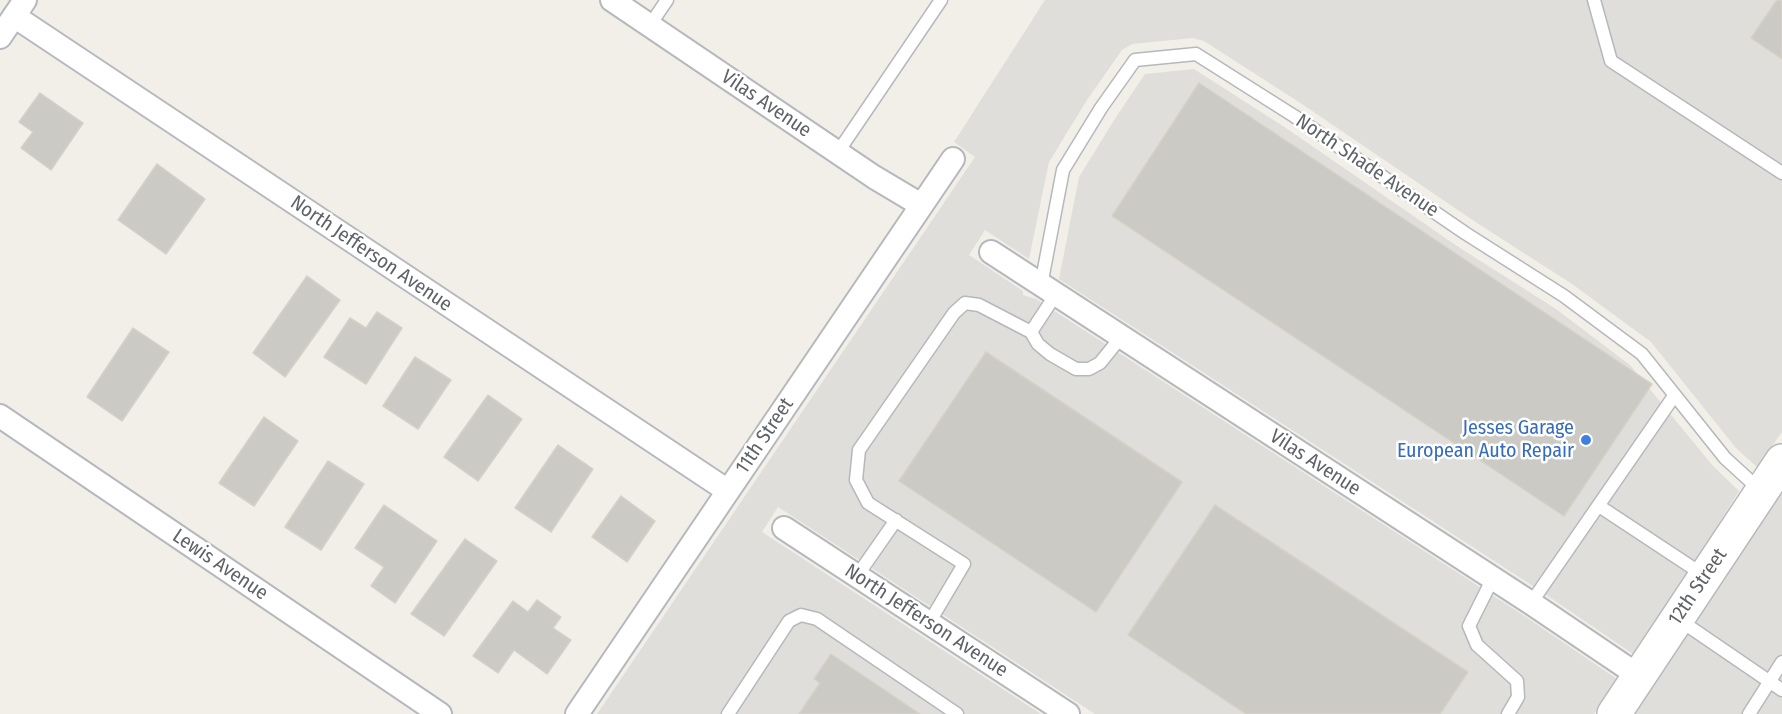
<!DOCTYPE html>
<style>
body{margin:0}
canvas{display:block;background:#f1efe8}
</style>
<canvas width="1782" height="714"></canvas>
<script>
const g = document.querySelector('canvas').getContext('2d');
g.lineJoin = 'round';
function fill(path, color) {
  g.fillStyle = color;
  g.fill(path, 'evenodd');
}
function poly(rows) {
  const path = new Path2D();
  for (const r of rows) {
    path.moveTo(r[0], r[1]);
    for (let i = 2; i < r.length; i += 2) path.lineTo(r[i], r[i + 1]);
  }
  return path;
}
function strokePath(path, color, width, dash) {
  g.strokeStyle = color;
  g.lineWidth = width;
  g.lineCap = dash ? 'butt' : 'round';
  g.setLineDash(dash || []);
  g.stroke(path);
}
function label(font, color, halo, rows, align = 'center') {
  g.font = font + ' "Fira Sans Condensed",sans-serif';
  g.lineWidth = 5;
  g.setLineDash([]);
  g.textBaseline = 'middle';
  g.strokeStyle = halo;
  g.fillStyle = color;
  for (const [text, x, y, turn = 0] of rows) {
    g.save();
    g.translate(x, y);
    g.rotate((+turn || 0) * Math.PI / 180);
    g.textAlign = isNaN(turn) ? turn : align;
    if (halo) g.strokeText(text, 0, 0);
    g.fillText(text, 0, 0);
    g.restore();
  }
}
fill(poly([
 [1045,0,1782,0,1782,432,1757,467,1736,448,1651,342,1572,284,1474,221,1302,104,1204,41,1193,38,1132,44,1122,50,1087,100,1049,162,1029,259,985,230,969,255,1023,291,1023,295,1036,299,1523,615,1617,679,1594,714,1095,714,778,507,762,532,1041,714,597,714,975,157,954,142],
 [1194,69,1286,128,1457,246,1556,309,1630,365,1713,466,1739,491,1692,567,1633,654,1539,590,1059,279,1079,177,1116,117,1145,74],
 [1782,493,1782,714,1634,714,1721,585,1774,501]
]), '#e0deda');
const building = poly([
 [1777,0,1782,0,1782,59,1751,38,1777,0],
 [1199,83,1652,384,1564,516,1112,216,1199,83],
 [40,93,83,123,51,170,21,148,33,132,19,122,40,93],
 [157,164,205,199,166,254,118,220,157,164],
 [307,276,340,300,285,377,253,353,307,276],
 [377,312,402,328,366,384,324,357,350,318,366,328,377,312],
 [133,328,169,352,122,421,87,397,133,328],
 [986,352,1182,482,1096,612,899,481,986,352],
 [415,357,451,380,418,429,383,406,415,357],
 [488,395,522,419,478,481,444,457,488,395],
 [264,417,298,441,254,506,219,483,264,417],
 [558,445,593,469,551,532,515,508,558,445],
 [328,461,364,484,321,550,285,527,328,461],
 [621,496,655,521,627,562,592,537,621,496],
 [384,505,437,541,395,603,371,586,384,567,355,548,384,505],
 [1215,505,1468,672,1440,714,1246,714,1128,635,1215,505],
 [465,539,497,561,444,636,411,614,465,539],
 [537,600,561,617,553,628,571,640,547,674,514,650,498,673,473,656,513,601,528,612,537,600],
 [831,654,920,714,799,714,820,683,814,679,831,654]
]);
fill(building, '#cccac5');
strokePath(building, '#d6d1c6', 1.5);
const lane = poly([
 [1594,0,1611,61,1782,173],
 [650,25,667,0],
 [838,152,941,0],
 [1041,285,1063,170,1101,108,1135,60,1196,54,1294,116,1465,233,1564,296,1642,354,1725,458,1760,490],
 [1056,294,1031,332,1038,344,1050,354,1076,369,1089,369,1100,363,1121,337],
 [1599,506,1705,576],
 [857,576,896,520],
 [1493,578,1469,626,1477,645,1517,681,1518,697,1508,714],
 [1531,603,1674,396],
 [1678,619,1782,690],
 [929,623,964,564,868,503,856,480,859,450,954,313,965,303,979,305,1031,332],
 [728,714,789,621,801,615,817,619,957,714],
 [1749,714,1782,662]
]);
const street = poly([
 [612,0,874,177,921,205],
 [14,16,728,491],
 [0,37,25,0],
 [991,252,1531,603,1639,676],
 [0,416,440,714],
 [784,528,1068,714],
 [577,714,953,159]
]);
const secondary = poly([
 [1614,714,1782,461]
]);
strokePath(lane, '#b5b8bc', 15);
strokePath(street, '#b5b8bc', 26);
strokePath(secondary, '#b6babf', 36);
strokePath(lane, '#fff', 12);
strokePath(street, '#fff', 22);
strokePath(secondary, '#fff', 33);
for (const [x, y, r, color] of [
 [1586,440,6,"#3f7fe0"]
]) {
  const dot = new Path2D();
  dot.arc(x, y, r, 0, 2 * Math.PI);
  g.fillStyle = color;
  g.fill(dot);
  strokePath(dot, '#fff', 2);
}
label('20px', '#5f6368', '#fff', [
 ["Vilas Avenue",766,104,34],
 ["North Shade Avenue",1367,166,34],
 ["North Jefferson Avenue",371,254,34],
 ["11th Street",765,436,-56],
 ["Vilas Avenue",1315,463,33],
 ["Lewis Avenue",220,565,34],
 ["12th Street",1698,587,-56],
 ["North Jefferson Avenue",926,621,33]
]);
label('20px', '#366cbe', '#fff', [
 ["Jesses Garage",1574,428],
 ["European Auto Repair",1574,451]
], 'right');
</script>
